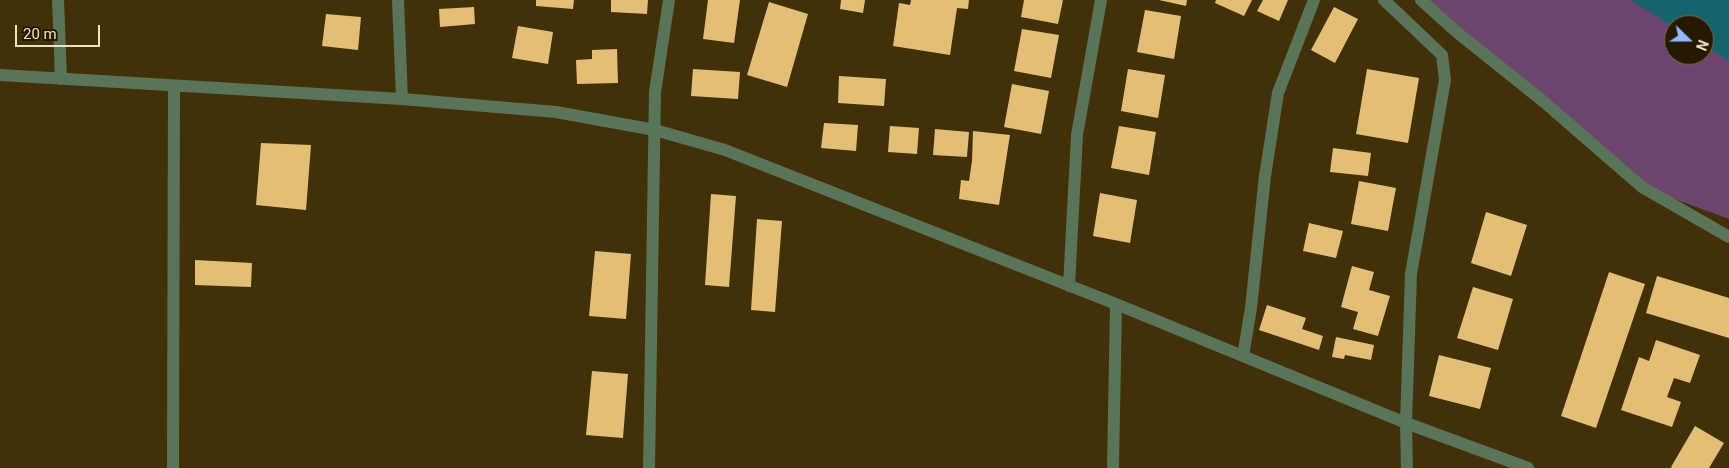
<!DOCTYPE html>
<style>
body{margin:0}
#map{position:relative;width:1729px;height:468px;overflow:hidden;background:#423108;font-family:Roboto,sans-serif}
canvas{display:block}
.north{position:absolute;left:1664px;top:15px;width:50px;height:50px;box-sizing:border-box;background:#261900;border:1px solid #78694c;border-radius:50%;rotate:112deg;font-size:14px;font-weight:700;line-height:20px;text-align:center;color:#f3e1be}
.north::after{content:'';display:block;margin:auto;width:18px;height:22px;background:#94b7fd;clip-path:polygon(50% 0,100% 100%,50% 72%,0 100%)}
.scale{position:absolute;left:15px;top:25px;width:85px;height:22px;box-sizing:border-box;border:2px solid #f3e1be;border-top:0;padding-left:6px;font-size:15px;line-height:18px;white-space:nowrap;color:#f3e1be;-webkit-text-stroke:4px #261900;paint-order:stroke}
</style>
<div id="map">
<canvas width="1729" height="468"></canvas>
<div class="north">N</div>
<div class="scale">20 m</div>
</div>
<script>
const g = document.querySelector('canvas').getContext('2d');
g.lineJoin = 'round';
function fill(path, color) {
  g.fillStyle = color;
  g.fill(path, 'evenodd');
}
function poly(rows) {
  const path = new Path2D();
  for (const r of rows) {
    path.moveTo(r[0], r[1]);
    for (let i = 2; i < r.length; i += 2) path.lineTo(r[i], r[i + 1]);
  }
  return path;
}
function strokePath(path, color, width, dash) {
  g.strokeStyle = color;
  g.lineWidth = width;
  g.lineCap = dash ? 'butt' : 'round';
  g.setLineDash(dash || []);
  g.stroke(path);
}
fill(poly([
 [1429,0,1729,0,1729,219,1642,187],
 [1674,25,1704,25,1704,55,1674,55]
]), '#6c456f');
fill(poly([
 [1631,0,1729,0,1729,61,1704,45,1704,25,1674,25,1674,27]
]), '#16646b');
fill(poly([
 [536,0,574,0,573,9,536,6],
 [611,0,648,0,647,14,611,12],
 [708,0,740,0,734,43,703,39],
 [841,0,865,0,863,13,840,9],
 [911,0,969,0,968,9,957,8,950,55,893,46,899,3,910,5],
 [1024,0,1063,0,1058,24,1021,17],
 [1159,0,1187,0,1186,6],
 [1216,0,1252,0,1244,16,1215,3],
 [1263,0,1288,0,1279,21,1257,11],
 [769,2,808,14,787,87,747,75],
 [474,7,475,24,440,27,439,9],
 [1334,7,1358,19,1335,63,1311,50],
 [1145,10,1181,16,1174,59,1137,52],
 [326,14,361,17,358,50,322,46],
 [518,26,553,32,548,64,512,58],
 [1022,29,1059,35,1051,78,1014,71],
 [617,49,618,83,577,84,576,60,592,59,592,50],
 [693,69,740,72,738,99,691,96],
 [1128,69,1165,75,1158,118,1121,111],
 [1367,69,1419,78,1408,143,1356,134],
 [839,76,886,79,884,106,838,103],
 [1012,84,1049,91,1041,134,1004,127],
 [824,123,858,125,856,151,821,148],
 [890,126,919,128,917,154,888,152],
 [1119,126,1156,132,1149,175,1111,168],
 [935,129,969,132,967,157,933,155],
 [973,131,1010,135,999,205,959,199,961,180,969,181,972,161],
 [261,143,311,145,306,210,256,205],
 [1333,148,1371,153,1368,176,1330,172],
 [1359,181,1396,188,1388,231,1351,224],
 [1100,193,1137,200,1130,243,1093,236],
 [711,194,736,196,729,287,705,285],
 [1486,212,1527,225,1511,276,1471,263],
 [757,219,782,221,775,312,751,310],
 [1309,223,1343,231,1336,258,1303,251],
 [595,251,631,254,626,319,589,316],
 [195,260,252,263,251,287,195,285],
 [1352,266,1374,272,1369,290,1390,296,1378,336,1353,329,1358,312,1341,307],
 [1609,272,1645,284,1596,428,1561,416],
 [1657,276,1729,298,1729,338,1646,313],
 [1473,287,1513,299,1498,350,1457,338],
 [1267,305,1306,318,1302,329,1323,336,1319,350,1259,330],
 [1336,337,1374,345,1371,360,1345,355,1344,359,1332,357],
 [1656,340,1700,355,1690,383,1674,378,1667,397,1681,402,1672,427,1621,410,1639,357,1649,361],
 [1439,355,1491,368,1480,409,1429,396],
 [592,371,628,374,623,438,586,435],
 [1695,426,1724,443,1709,468,1672,468,1671,467]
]), '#e2be76');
strokePath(poly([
 [58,0,61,79],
 [398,0,402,99],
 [1384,0,1442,55,1445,80,1411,274,1406,423,1407,468],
 [1421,0,1459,34,1544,102,1642,187,1729,237],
 [0,75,402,99,556,112,655,130,725,150,1116,304,1406,423,1528,468],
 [1069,286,1077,135,1101,0],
 [1243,356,1251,308,1265,176,1278,93,1314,0],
 [173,468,174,86],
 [649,468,655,92,669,0],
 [1113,468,1116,304]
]), '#597458', 12);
</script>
